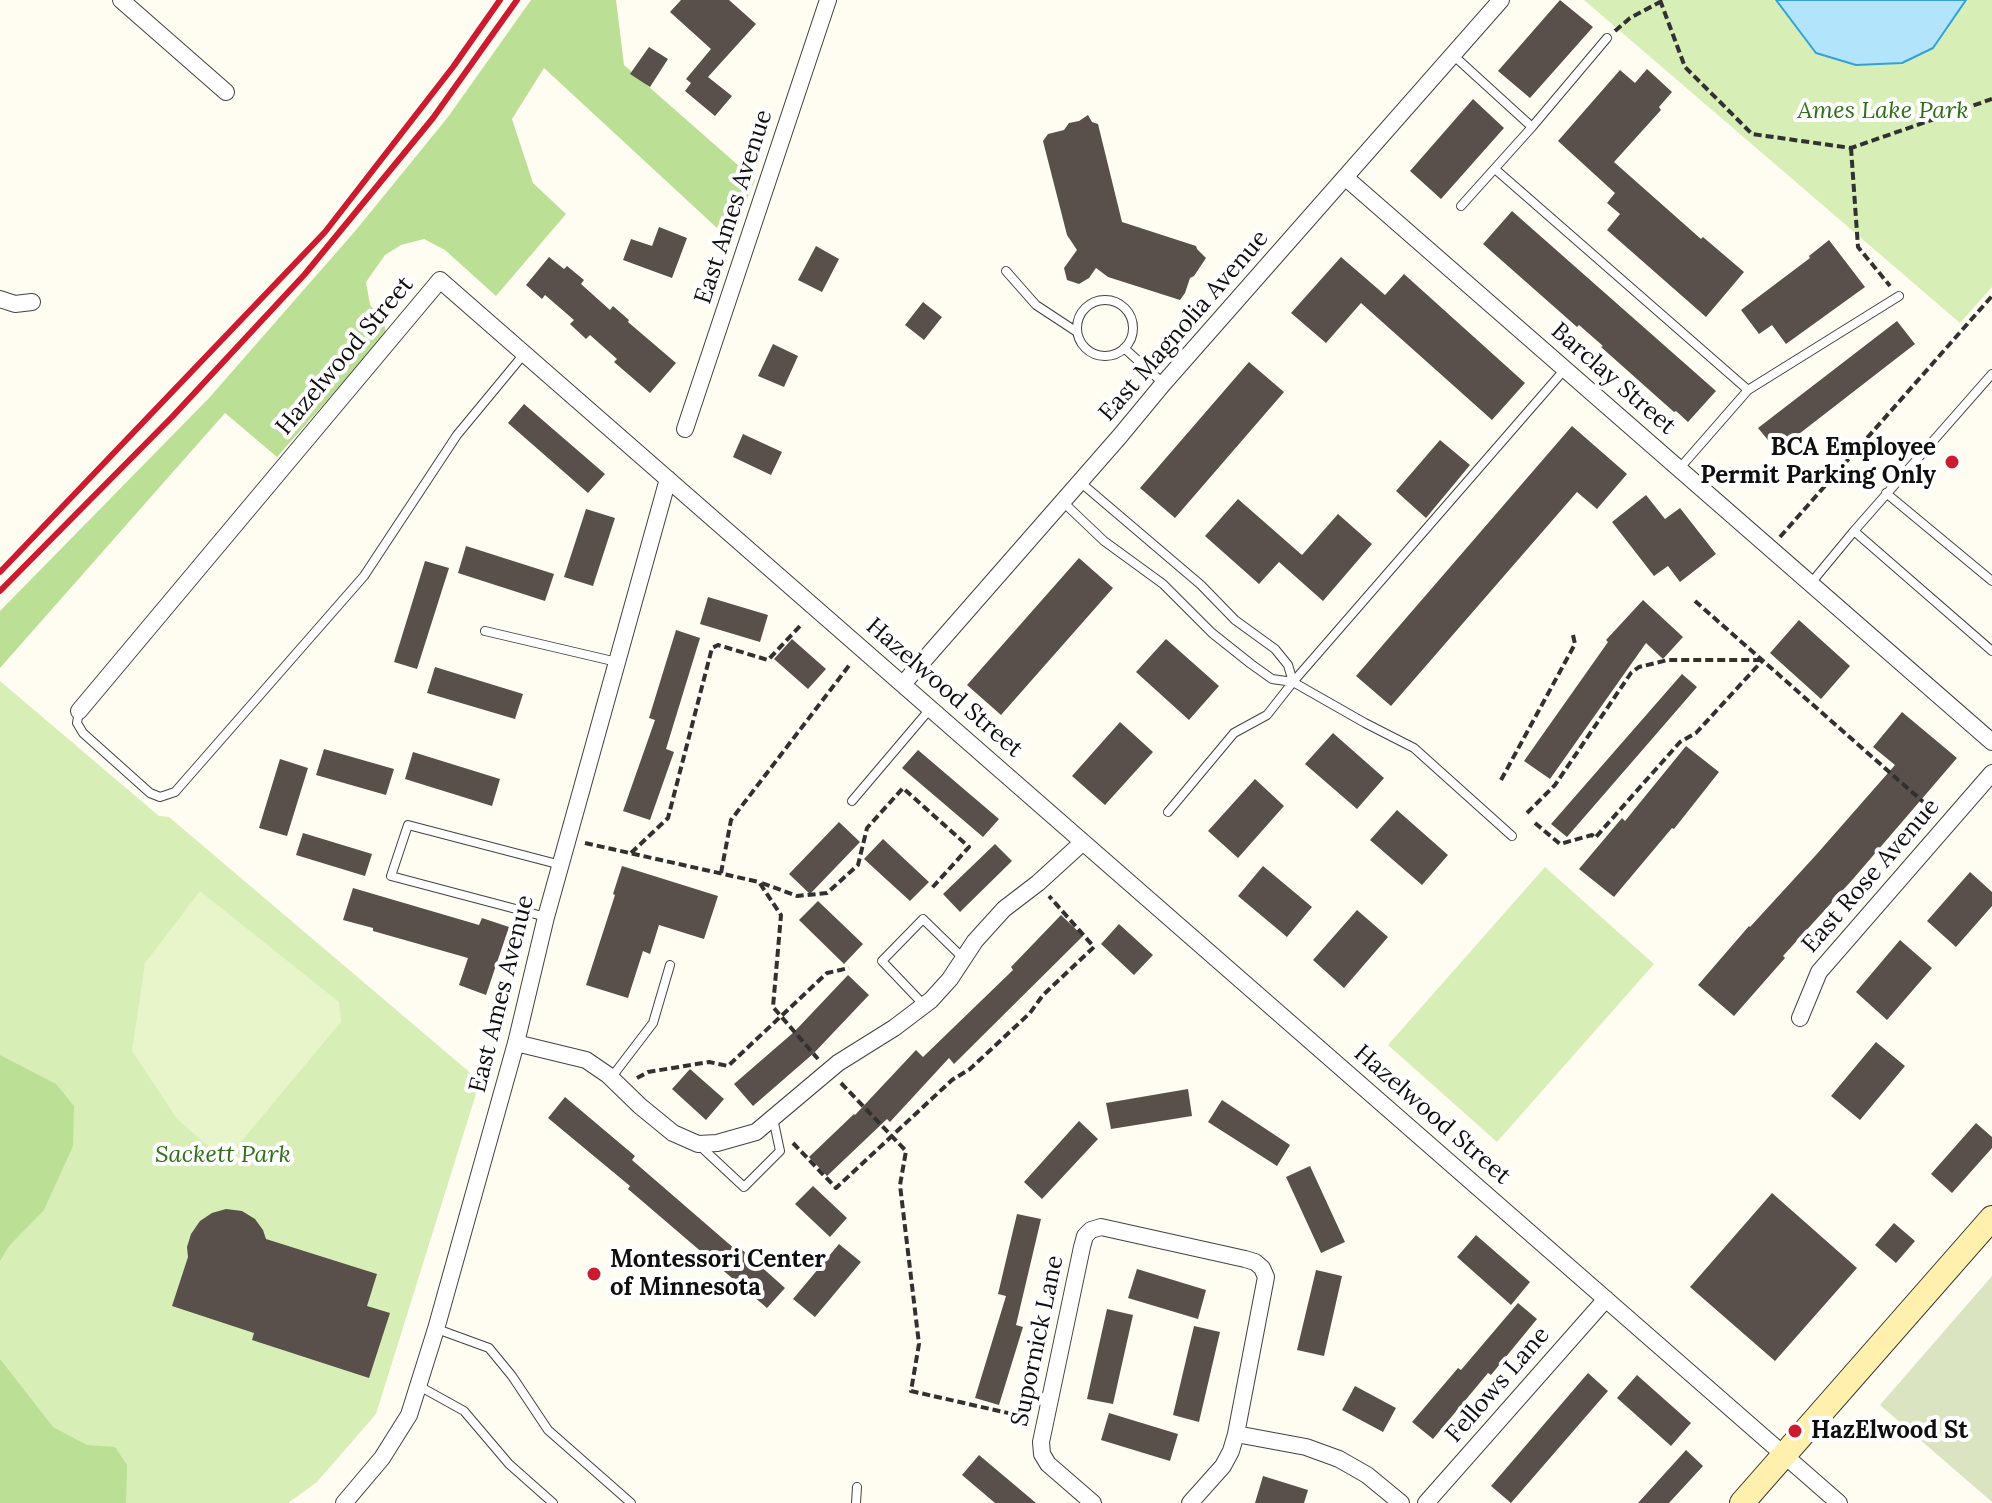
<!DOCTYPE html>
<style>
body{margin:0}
canvas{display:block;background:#fffcf2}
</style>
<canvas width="1992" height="1503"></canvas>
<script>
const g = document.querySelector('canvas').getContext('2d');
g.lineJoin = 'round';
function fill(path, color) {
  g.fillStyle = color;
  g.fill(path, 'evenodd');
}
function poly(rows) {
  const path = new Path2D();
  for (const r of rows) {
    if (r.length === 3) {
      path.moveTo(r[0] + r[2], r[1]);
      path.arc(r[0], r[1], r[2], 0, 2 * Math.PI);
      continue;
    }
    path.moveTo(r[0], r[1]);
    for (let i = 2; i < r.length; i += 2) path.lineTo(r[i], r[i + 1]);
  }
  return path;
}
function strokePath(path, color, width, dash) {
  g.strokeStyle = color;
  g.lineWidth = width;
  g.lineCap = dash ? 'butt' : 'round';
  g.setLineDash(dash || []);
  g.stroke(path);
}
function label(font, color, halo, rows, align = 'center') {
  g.font = font + ' Lora,serif';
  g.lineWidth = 8;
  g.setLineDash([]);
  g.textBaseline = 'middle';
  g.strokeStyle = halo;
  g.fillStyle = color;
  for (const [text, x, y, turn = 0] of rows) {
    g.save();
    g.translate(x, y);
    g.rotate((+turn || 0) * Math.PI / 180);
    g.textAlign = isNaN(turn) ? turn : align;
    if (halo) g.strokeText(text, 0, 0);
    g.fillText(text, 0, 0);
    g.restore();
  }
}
fill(poly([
 [1584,0,1992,0,1992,287,1960,323],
 [0,681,159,816,169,817,480,1081,376,1414,317,1482,288,1503,0,1503],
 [1545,867,1654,964,1497,1142,1388,1045]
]), '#d7eeb7');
fill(poly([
 [531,0,616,0,624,65,755,180,730,240,544,68,512,119,533,183,566,214,496,296,445,250,424,239,401,245,385,255,366,282,370,305,384,322,386,334,277,457,225,413,0,668,0,611,209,398,356,230,448,117],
 [0,1055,56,1084,74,1106,73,1146,44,1210,9,1246,0,1261],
 [0,1359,53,1427,87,1445,115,1447,127,1465,126,1503,0,1503]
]), '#bbe095');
fill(poly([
 [1992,1276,1992,1502,1880,1405]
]), '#dae4c0');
fill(poly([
 [200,891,339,1002,341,1022,225,1161,177,1119,132,1051,145,963]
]), '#e8f4ca');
const water = poly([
 [1776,0,1966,0,1933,48,1902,63,1856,65,1816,53,1776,0]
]);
fill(water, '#b2e4fb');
strokePath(water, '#33a0d8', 2);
fill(poly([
 [681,0,729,0,756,24,708,77,732,96,715,116,685,91,691,83,686,79,711,49,670,12],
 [1560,0,1593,27,1530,98,1498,71],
 [649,47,668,59,650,87,630,74],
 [1647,69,1672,92,1659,107,1661,110,1614,162,1701,239,1703,237,1744,272,1706,317,1607,230,1620,214,1607,203,1615,193,1558,141,1620,70,1635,83],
 [1473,99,1504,128,1441,199,1410,171],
 [1088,115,1092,122,1098,124,1122,222,1196,246,1197,249,1206,258,1194,276,1190,278,1185,293,1180,300,1108,277,1096,268,1089,278,1079,284,1067,280,1064,268,1077,250,1067,235,1043,141,1048,134,1064,130,1069,123,1079,121],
 [1512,211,1716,391,1688,422,1676,411,1674,412,1601,347,1603,346,1579,325,1577,327,1483,244],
 [659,227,687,238,672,278,623,260,631,239,652,246],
 [1829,240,1865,287,1786,344,1772,325,1759,334,1741,310,1810,258,1809,256],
 [816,246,839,259,822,292,798,280],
 [549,257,564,269,567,266,584,280,581,284,610,310,613,306,629,320,628,322,676,363,650,393,614,362,617,359,590,335,586,339,570,324,574,320,545,295,542,299,526,285],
 [1341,257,1385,295,1404,274,1525,383,1492,420,1361,303,1326,343,1291,313],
 [923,302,942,317,924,340,905,325],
 [1897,321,1915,344,1777,451,1758,428],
 [773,344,798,356,784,387,758,376],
 [1249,362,1284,392,1175,518,1140,488],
 [524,404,605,474,588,493,508,423],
 [1572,426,1627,474,1597,509,1577,492,1391,706,1356,676],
 [743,434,782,452,771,475,733,457],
 [1440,440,1470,465,1426,518,1396,491],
 [1646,495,1665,519,1680,508,1716,554,1680,582,1668,566,1654,576,1612,522],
 [1238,499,1302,555,1338,514,1372,544,1323,601,1279,562,1259,584,1205,536],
 [586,509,615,518,593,586,564,577],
 [466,546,554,574,545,601,458,573],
 [1079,558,1113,588,1001,715,967,685],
 [425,561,449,568,417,669,394,662],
 [708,597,768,615,760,642,700,624],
 [1643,600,1683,637,1663,659,1646,643,1550,779,1524,761,1608,642,1606,640],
 [1799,620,1850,666,1821,699,1770,653],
 [676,630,700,638,666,749,674,752,650,820,623,811,655,720,649,718],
 [792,639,826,669,808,689,774,659],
 [1166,639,1219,686,1189,720,1136,672],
 [435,667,523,694,515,719,427,693],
 [1682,674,1697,687,1567,837,1551,824],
 [1902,712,1957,758,1853,879,1783,956,1785,958,1734,1016,1698,985,1749,926,1750,927,1816,855,1895,765,1873,747],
 [1120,722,1153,752,1105,805,1072,776],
 [1333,733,1384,778,1357,809,1305,764],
 [1686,746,1719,772,1674,829,1672,828,1614,897,1579,869,1622,818,1625,821],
 [324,749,394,769,386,795,316,775],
 [918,750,999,819,983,837,902,768],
 [413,752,500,779,492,806,405,779],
 [280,759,308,768,287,836,259,828],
 [1255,779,1284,806,1238,858,1208,831],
 [1397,810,1448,855,1422,885,1370,840],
 [839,822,860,842,810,894,789,874],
 [303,833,372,854,365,876,296,855],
 [883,839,929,882,910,901,864,859],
 [995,844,1012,861,960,912,943,894],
 [622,866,718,896,704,939,659,925,650,954,643,951,628,998,586,985,615,895,613,894],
 [1263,866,1312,907,1287,937,1238,896],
 [1970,872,1992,892,1992,906,1956,947,1927,921],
 [353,888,479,925,482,918,509,927,486,995,459,985,468,958,373,931,373,928,343,920],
 [818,901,863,944,844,964,799,920],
 [1357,910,1388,937,1344,988,1313,960],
 [1061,915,1083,936,954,1064,949,1058,890,1122,887,1119,827,1176,809,1157,854,1114,855,1115,916,1050,923,1057,1013,970,1011,967],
 [1119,924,1153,955,1134,975,1101,944],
 [1900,940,1932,968,1887,1020,1856,992],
 [848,975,869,995,814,1053,753,1106,734,1084,794,1032],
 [1876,1042,1905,1066,1860,1120,1831,1096],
 [690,1069,724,1099,706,1120,672,1089],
 [1188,1089,1192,1116,1111,1129,1106,1103],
 [565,1097,635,1156,632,1160,736,1250,739,1247,785,1288,767,1308,628,1189,630,1186,548,1118],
 [1222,1100,1290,1145,1277,1166,1208,1122],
 [1079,1121,1098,1139,1042,1199,1024,1182],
 [1976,1123,1992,1137,1992,1148,1952,1193,1931,1174],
 [1310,1166,1345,1242,1321,1253,1286,1177],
 [813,1186,847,1218,830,1237,795,1204],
 [1772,1193,1857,1268,1775,1361,1690,1287],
 [226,1209,242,1211,255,1219,263,1230,266,1239,377,1274,367,1306,390,1313,369,1378,252,1340,254,1333,172,1306,188,1257,187,1247,191,1234,200,1221,212,1213],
 [1017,1214,1041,1219,1016,1325,1023,1327,999,1405,975,1398,1006,1296,998,1294],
 [1894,1223,1915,1241,1896,1263,1875,1245],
 [1476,1235,1530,1282,1511,1305,1457,1257],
 [839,1244,861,1262,815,1317,793,1299],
 [1137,1269,1206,1290,1198,1319,1128,1298],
 [1316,1270,1342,1276,1324,1356,1297,1350],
 [1518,1303,1537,1319,1491,1375,1488,1373,1433,1439,1412,1422,1458,1368,1461,1370],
 [1107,1309,1133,1315,1113,1404,1087,1399],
 [1194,1326,1220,1332,1199,1422,1173,1415],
 [1588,1373,1608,1391,1511,1503,1491,1486],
 [1637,1375,1691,1423,1671,1446,1617,1398],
 [1355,1386,1396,1408,1383,1432,1342,1410],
 [1109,1413,1178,1434,1170,1461,1101,1440],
 [1686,1450,1703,1466,1669,1503,1638,1503],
 [979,1455,1036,1503,995,1503,962,1475],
 [1263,1476,1308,1490,1304,1503,1255,1503]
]), '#594f4b');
const service = poly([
 [1453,55,1532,127],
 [1495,169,1748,390],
 [1461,206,1532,127,1607,38],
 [1006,271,1036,305,1077,332],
 [1105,328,28],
 [1124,348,1163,383],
 [1992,374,1854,531,1992,651],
 [1679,469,1748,390,1899,296],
 [1080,482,1201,585,1235,620,1275,649,1288,665,1293,682],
 [1886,493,1992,581],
 [1063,502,1104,541,1163,584,1212,633,1251,664,1272,679,1293,682,1365,723,1414,748,1512,836],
 [1811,583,1854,531],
 [485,631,617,662],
 [79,711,77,723,83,733,150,793,160,797,175,792,364,576,457,435,524,354],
 [852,801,930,709],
 [1168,812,1234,733,1267,715,1293,682,1565,369],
 [546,917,391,876,408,825,561,865],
 [924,1005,882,961,923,919,963,958],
 [611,1078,653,1023,670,965],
 [699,1145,744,1187,780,1151,773,1118],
 [437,1329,489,1348,512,1376,548,1430,631,1503],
 [419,1386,464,1411,509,1464,553,1503],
 [856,1503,857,1487]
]);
const minor = poly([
 [121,0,226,92],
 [1346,178,1992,742],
 [0,299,15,304,32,302],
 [685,429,828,0],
 [903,684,1120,436,1163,384,1501,0],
 [79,711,440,280,1839,1503],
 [1800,1018,1819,972,1992,773],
 [516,1043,586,1060,608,1075,640,1106,673,1133,698,1144,717,1143,756,1132,838,1063,894,1028,931,1000,950,979,975,941,1004,909,1038,883,1083,842],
 [1236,1434,1306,1447,1339,1459,1367,1475,1401,1503],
 [344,1503,382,1458,409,1415,436,1329,516,1043,546,917,668,479],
 [1093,1503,1048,1464,1042,1454,1041,1442,1082,1247,1085,1236,1091,1230,1101,1227,1245,1259,1255,1262,1262,1268,1266,1277,1236,1434,1231,1451,1223,1466,1190,1503],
 [1426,1503,1606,1299]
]);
const secondary = poly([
 [1742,1503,1992,1218]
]);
strokePath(service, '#424242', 10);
strokePath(minor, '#424242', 18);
strokePath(secondary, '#313131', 26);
strokePath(poly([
 [1660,0,1685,67,1752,134,1851,148,1992,99],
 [1615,31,1630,18,1660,2],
 [1851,148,1858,247,1890,286],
 [1780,537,1992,296],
 [1695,601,1937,814],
 [1501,780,1575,644,1573,635],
 [1527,813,1555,785,1631,673,1639,667,1668,660,1760,660],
 [1535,823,1560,844,1592,835,1595,838,1680,742,1696,733,1763,660],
 [585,843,759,882,781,915,773,1007,818,1059],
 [631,853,668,818,712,648,718,645,768,660,800,626],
 [721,873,731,820,851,663],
 [762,883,797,896,827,893,858,865,867,828,903,788,969,847,931,889],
 [637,1078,648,1072,709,1062,728,1066,827,973,849,968],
 [841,1083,906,1151,900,1185,919,1344,911,1391,1030,1418],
 [793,1143,836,1188,952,1080,970,1069,1030,1013,1043,995,1094,947,1049,896]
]), '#313131', 4, [8, 4]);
strokePath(service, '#fff', 8);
strokePath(minor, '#fff', 16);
strokePath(secondary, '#fff1ad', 24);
strokePath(poly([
 [0,572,325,232,453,67,500,0],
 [0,591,173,416,305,274,433,118,517,0]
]), '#cc1b2e', 6);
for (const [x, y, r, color] of [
 [1952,462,8,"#cc1b2e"],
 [594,1274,8,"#cc1b2e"],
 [1795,1431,8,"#cc1b2e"]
]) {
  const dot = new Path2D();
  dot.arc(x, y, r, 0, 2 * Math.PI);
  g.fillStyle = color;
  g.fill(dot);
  strokePath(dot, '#fff', 3);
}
label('italic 24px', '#306e19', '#fff', [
 ["Ames Lake Park",1883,111],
 ["Sackett Park",223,1155]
]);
label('24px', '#0f0f0f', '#fff', [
 ["East Ames Avenue",734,207,-72],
 ["East Magnolia Avenue",1184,326,-49],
 ["Hazelwood Street",345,356,-50],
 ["Barclay Street",1613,379,41],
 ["Hazelwood Street",944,688,41],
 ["East Rose Avenue",1871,876,-49],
 ["East Ames Avenue",502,994,-76],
 ["Hazelwood Street",1432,1115,41],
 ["Supornick Lane",1038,1341,-78],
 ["Fellows Lane",1498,1385,-49]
]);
label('bold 24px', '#0f0f0f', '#fff', [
 ["BCA Employee",1936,448,"right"],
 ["Permit Parking Only",1936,476,"right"],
 ["Montessori Center",610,1260],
 ["of Minnesota",610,1288],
 ["HazElwood St",1811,1431]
], 'left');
</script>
